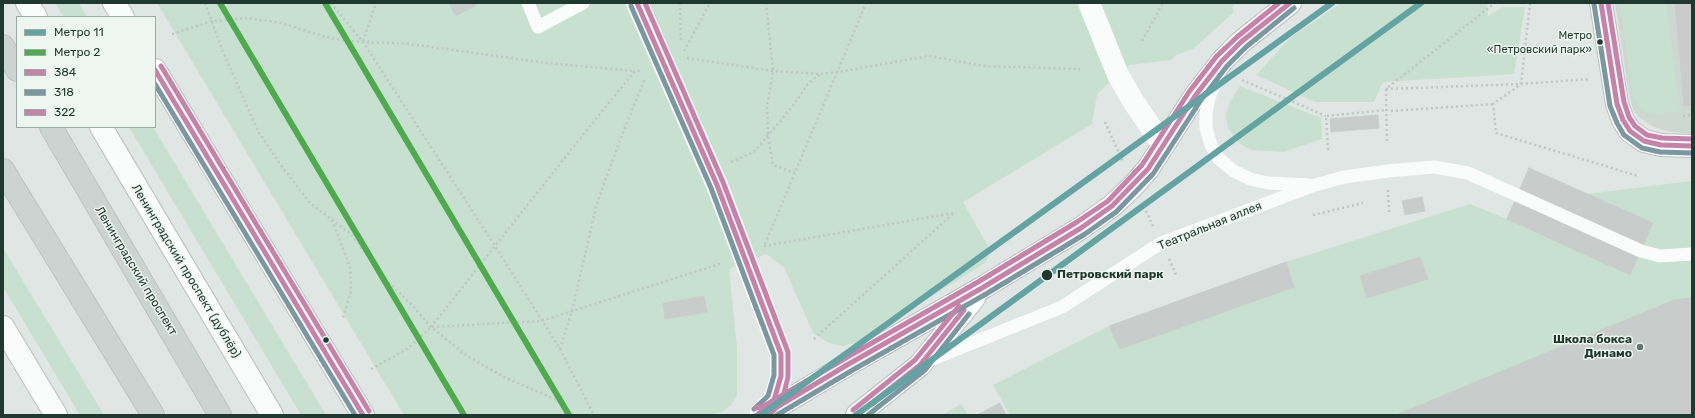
<!DOCTYPE html>
<meta charset="utf-8">
<style>
body{margin:0}
#map{position:relative;width:1695px;height:418px;overflow:hidden;background:#e0e6e3;font-family:Rubik,sans-serif}
canvas{display:block}
.frame{position:absolute;inset:0;border:4px solid #1f3930;pointer-events:none}
.legend{position:absolute;left:16px;top:16px;width:140px;height:112px;box-sizing:border-box;background:#edf6f1;border:1px solid #9baaa4;margin:0;padding:5px 7px;list-style:none;font-size:12px;color:#1f3930}
.legend li{display:flex;align-items:center;gap:8px;height:20px}
.legend b{width:20px;border:1px solid #9baaa4}
</style>
<div id="map">
<canvas width="1695" height="418"></canvas>
<div class="frame"></div>
<ul class="legend">
<li><b style="height:5px;background:#62a4a3"></b>Метро 11</li>
<li><b style="height:5px;background:#4daa4d"></b>Метро 2</li>
<li><b style="height:5px;background:#c782aa"></b>384</li>
<li><b style="height:5px;background:#7998a2"></b>318</li>
<li><b style="height:5px;background:#c782aa"></b>322</li>
</ul>
</div>
<script>
const g = document.querySelector('canvas').getContext('2d');
g.lineJoin = 'round';
function fill(path, color) {
  g.fillStyle = color;
  g.fill(path, 'evenodd');
}
function poly(rows) {
  const path = new Path2D();
  for (const r of rows) {
    path.moveTo(r[0], r[1]);
    for (let i = 2; i < r.length; i += 2) path.lineTo(r[i], r[i + 1]);
  }
  return path;
}
function strokePath(path, color, width, dash) {
  g.strokeStyle = color;
  g.lineWidth = width;
  g.lineCap = dash ? 'butt' : 'round';
  g.setLineDash(dash || []);
  g.stroke(path);
}
function label(font, color, halo, rows, align = 'center') {
  g.font = font + ' Rubik,sans-serif';
  g.lineWidth = 3;
  g.setLineDash([]);
  g.textBaseline = 'middle';
  g.strokeStyle = halo;
  g.fillStyle = color;
  for (const [text, x, y, turn = 0] of rows) {
    g.save();
    g.translate(x, y);
    g.rotate((+turn || 0) * Math.PI / 180);
    g.textAlign = isNaN(turn) ? turn : align;
    if (halo) g.strokeText(text, 0, 0);
    g.fillText(text, 0, 0);
    g.restore();
  }
}
fill(poly([
 [1615,3,1692,3,1692,134,1666,131,1652,126,1640,118,1633,110,1629,94]
]), '#ced8d3');
fill(poly([
 [55,3,79,3,87,17,64,17],
 [157,3,1236,3,1232,7,1234,12,1193,49,1178,54,1171,60,1129,65,1097,94,1092,124,963,202,989,248,988,258,985,263,856,343,841,346,827,342,813,333,784,267,766,254,729,269,737,348,737,395,731,405,722,412,710,415,404,415],
 [1341,3,1487,3,1488,16,1503,7,1525,7,1514,74,1383,82,1374,102,1315,102,1256,75,1290,38],
 [1620,3,1666,3,1680,111,1649,114,1641,110,1632,93],
 [1240,86,1321,118,1322,139,1283,152,1251,150,1240,144,1228,128,1226,115,1230,102],
 [129,127,153,127,326,415,301,415],
 [1529,168,1587,194,1692,181,1692,415,1010,415,993,385,1109,326,1286,262,1470,204,1507,219],
 [3,248,104,415,80,415,3,287],
 [961,404,968,415,942,415]
]), '#c8e0cf');
const building = poly([
 [449,3,475,3,476,6,455,16,449,3],
 [1675,3,1692,3,1692,105,1684,106,1675,3],
 [1378,115,1379,128,1331,132,1330,119,1378,115],
 [1529,168,1653,223,1630,275,1507,219,1529,168],
 [1422,197,1425,211,1405,215,1402,201,1422,197],
 [1420,257,1428,279,1367,298,1360,276,1420,257],
 [1286,262,1294,287,1120,349,1109,326,1286,262],
 [704,296,707,312,683,316,681,300,704,296],
 [1692,298,1692,415,1396,415,1674,300,1692,298],
 [681,300,683,316,665,319,663,303,681,300],
 [1000,403,1006,415,977,415,1000,403]
]);
fill(building, '#c8cdcb');
strokePath(building, '#c9cfcc', 1);
const secondary = poly([
 [27,3,36,17],
 [114,3,123,17],
 [1601,3,1617,104,1623,120,1630,131,1644,141,1661,145,1692,146],
 [155,70,363,415],
 [101,127,272,415],
 [3,327,56,415],
 [767,413,847,365,982,288,1081,228,1112,206,1134,185,1148,169,1195,96,1222,61,1241,42,1290,3],
 [857,415,920,365,974,298]
]);
const primary = poly([
 [3,46,17,70],
 [51,127,220,415],
 [3,170,153,415]
]);
strokePath(secondary, '#bac3bf', 24);
strokePath(primary, '#bac3c0', 24);
strokePath(poly([
 [205,3,223,52,258,131,280,164,310,203,351,234,386,280,411,304,431,327,467,356,508,379,557,400,573,415],
 [331,3,363,42,495,246,560,349,594,415],
 [680,3,681,42],
 [766,3,773,71,767,107,768,136,773,165,795,173],
 [1530,3,1521,84,1493,104,1496,133,1638,176],
 [172,34,212,21,247,18,281,23,323,36,346,41,410,44,547,63,635,71],
 [363,41,376,3],
 [1142,41,1163,3],
 [684,51,710,3],
 [687,58,773,71,820,74,838,72,929,56,984,66,1080,69],
 [1242,80,1326,116],
 [1386,89,1521,84,1590,79],
 [1391,111,1493,104],
 [1683,116,1692,115],
 [1105,122,1123,162],
 [1387,141,1386,89,1495,3],
 [1328,150,1326,116,1387,110],
 [731,162,754,152,792,107,808,84,820,74],
 [1388,190,1389,212],
 [1146,211,1153,226],
 [1313,215,1363,203],
 [332,220,350,267,351,291,343,318],
 [765,244,866,3],
 [764,246,954,213],
 [1169,259,1177,277],
 [431,327,590,126,635,71,642,71],
 [814,339,954,213],
 [560,349,572,311,597,203,625,127,645,79],
 [371,369,407,349,431,327,541,321,723,263]
]), '#bec7c4', 2.5, [2, 3]);
strokePath(poly([
 [528,3,538,27,583,3],
 [1216,78,1209,98,1206,114,1206,128,1211,145,1219,159,1234,171,1250,179,1268,183,1309,185],
 [925,362,1062,307,1161,243,1315,185,1344,177,1388,171,1434,167,1468,173,1641,251,1660,256,1692,254]
]), '#fafbfb', 13);
strokePath(poly([
 [637,3,717,185,781,354,781,376,777,391,774,400,761,413],
 [1089,3,1118,75,1133,101,1163,145]
]), '#fafbfb', 22);
strokePath(secondary, '#fafbfb', 22);
strokePath(primary, '#ccd4d1', 22);
strokePath(poly([
 [637,3,717,185,781,354,781,376,774,400,757,415],
 [1601,3,1617,104,1623,120,1630,131,1644,141,1661,145,1692,146],
 [155,70,363,415],
 [757,415,767,413,847,365,982,288,1081,228,1112,206,1148,169,1195,96,1222,61,1241,42,1290,3],
 [857,415,920,365,964,310]
]), '#c782aa', 5);
strokePath(poly([
 [1594,4,1610,106,1617,123,1624,135,1642,148,1660,152,1692,153],
 [631,6,711,188,774,355,774,375,768,396,754,409],
 [155,84,355,415],
 [777,415,851,371,986,294,1085,234,1116,212,1153,174,1201,100,1227,66,1246,47,1294,8],
 [868,415,925,370,969,314]
]), '#7998a2', 5);
strokePath(poly([
 [645,3,723,182,788,352,788,377,784,393,780,404,769,415],
 [1608,3,1624,102,1629,117,1635,126,1647,135,1662,138,1692,139],
 [161,66,369,411],
 [756,408,764,406,844,359,978,282,1077,222,1108,201,1142,165,1189,92,1216,57,1237,37,1279,3],
 [853,410,915,360,959,306]
]), '#c782aa', 5);
strokePath(poly([
 [761,415,1332,3],
 [856,415,1421,3]
]), '#62a4a3', 6);
strokePath(poly([
 [220,3,464,415],
 [325,3,569,415]
]), '#4daa4d', 6);
for (const [x, y, r, color] of [
 [1600,42,3.5,"#1f3930"],
 [1047,275,6,"#1f3930"],
 [326,340,3.5,"#1f3930"],
 [1640,347,4,"#63766f"]
]) {
  const dot = new Path2D();
  dot.arc(x, y, r, 0, 2 * Math.PI);
  g.fillStyle = color;
  g.fill(dot);
  strokePath(dot, '#edf6f1', 1.5);
}
label('11px', '#1f3930', '#edf6f1', [
 ["Метро",1592,36],
 ["«Петровский парк»",1592,50]
], 'right');
label('12px', '#1f3930', '#edf6f1', [
 ["Театральная аллея",1210,226,-22],
 ["Ленинградский проспект",136,271,59],
 ["Ленинградский проспект (дублёр)",186,271,59]
]);
label('bold 12px', '#1f3930', '#edf6f1', [
 ["Петровский парк",1057,275]
], 'left');
label('bold 12px', '#1f3930', '#edf6f1', [
 ["Школа бокса",1632,340],
 ["Динамо",1632,354]
], 'right');
</script>
